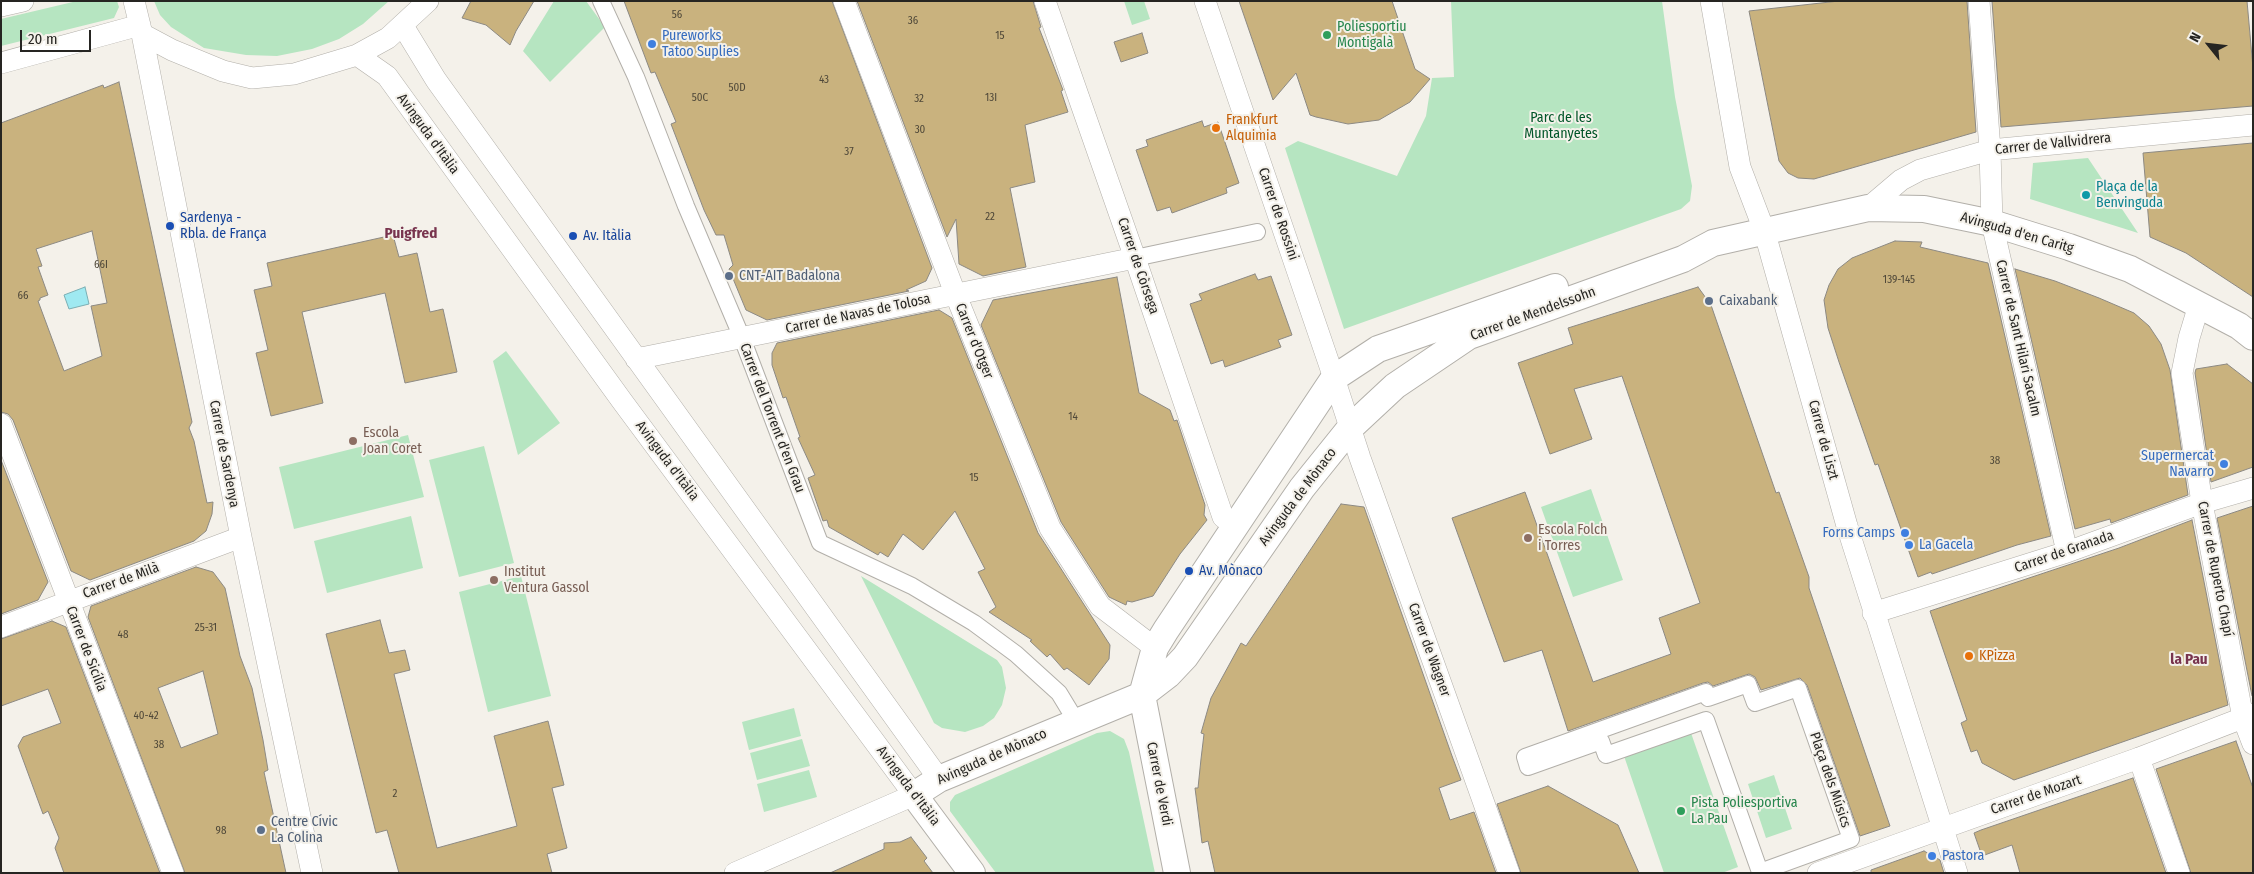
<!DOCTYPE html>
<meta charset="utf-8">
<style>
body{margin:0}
#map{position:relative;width:2254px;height:874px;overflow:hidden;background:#f4f1ea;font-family:"Fira Sans Condensed",sans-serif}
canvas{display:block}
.frame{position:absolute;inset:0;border:2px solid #262522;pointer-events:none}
.north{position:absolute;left:2184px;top:20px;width:50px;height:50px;-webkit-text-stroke:4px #f4f1ea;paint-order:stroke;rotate:299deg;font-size:14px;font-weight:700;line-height:20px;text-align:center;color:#262522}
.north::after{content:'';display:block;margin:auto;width:18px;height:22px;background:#262522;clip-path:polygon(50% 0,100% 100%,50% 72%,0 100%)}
.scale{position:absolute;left:20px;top:30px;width:71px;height:22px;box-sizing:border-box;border:2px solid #262522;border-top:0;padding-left:6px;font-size:15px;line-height:18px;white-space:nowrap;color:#262522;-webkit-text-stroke:4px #f4f1ea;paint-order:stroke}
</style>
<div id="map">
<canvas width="2254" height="874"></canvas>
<div class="frame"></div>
<div class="north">N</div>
<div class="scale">20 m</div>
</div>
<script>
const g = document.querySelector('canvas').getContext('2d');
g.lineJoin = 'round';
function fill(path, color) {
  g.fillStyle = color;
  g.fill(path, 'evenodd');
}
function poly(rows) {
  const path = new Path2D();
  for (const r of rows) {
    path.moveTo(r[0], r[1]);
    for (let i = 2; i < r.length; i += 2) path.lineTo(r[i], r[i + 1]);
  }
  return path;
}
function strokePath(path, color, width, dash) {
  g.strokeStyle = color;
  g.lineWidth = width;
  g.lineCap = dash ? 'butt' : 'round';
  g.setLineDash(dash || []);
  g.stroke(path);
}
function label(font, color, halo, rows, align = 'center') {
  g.font = font + ' "Fira Sans Condensed",sans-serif';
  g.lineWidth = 4;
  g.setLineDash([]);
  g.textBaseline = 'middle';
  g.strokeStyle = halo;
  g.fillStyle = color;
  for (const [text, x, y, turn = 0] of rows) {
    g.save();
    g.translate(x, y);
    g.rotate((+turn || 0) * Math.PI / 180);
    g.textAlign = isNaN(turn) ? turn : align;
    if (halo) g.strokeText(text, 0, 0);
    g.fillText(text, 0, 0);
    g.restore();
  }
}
fill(poly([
 [77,1,117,1,119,7,114,18,1,46,1,19],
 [154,1,389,1,363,24,339,39,312,49,277,56,246,55,204,48,171,27,160,15],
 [554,1,586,1,605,27,550,82,523,51],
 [1124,1,1144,1,1150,19,1132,25],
 [1451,1,1662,1,1675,97,1692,186,1690,201,1681,209,1344,329,1285,148,1298,141,1397,176,1426,116,1432,78,1454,77],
 [2088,158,2138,233,2030,199,2033,163],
 [506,351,560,423,518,455,493,361],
 [408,435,424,497,294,529,279,467],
 [484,446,514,563,459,577,429,460],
 [1591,489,1623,580,1573,597,1541,507],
 [411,516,423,568,327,593,314,541],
 [521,576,551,696,488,712,459,592],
 [861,576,997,660,1002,667,1006,688,1002,705,994,718,983,726,965,732,942,728,934,723],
 [794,708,801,736,749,750,742,722],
 [1110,731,1124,739,1129,752,1155,873,996,873,950,811,950,802,955,795,1097,733],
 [1691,733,1738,867,1722,873,1664,873,1624,756],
 [802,739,810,766,757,780,750,753],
 [809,770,817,797,764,812,757,784],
 [1774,775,1792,829,1766,838,1748,784]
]), '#b6e5c1');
const water = poly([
 [85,287,89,304,69,309,64,295,85,287]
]);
fill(water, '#9fe9f1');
strokePath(water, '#7baeb3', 1);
const building = poly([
 [471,1,534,1,516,31,510,45,486,25,462,18,471,1],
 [624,1,832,1,932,268,926,281,906,290,909,291,767,320,746,310,729,269,733,265,724,235,716,235,704,210,671,124,676,122,655,72,651,73,624,1],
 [857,1,1033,1,1041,27,1039,28,1063,90,1061,91,1068,112,1025,125,1035,182,1010,188,1026,267,983,276,959,264,956,219,947,237,857,1],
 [1239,1,1392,1,1415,69,1430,79,1410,102,1379,120,1348,124,1316,117,1310,115,1296,73,1273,100,1239,1],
 [1839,1,1967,1,1976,132,1814,179,1798,178,1788,173,1779,161,1749,11,1839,1],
 [1992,1,2247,1,2253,68,2253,106,2001,127,1992,1],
 [1142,33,1148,53,1121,62,1114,42,1142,33],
 [119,82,192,422,189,428,194,441,207,503,213,502,212,514,206,531,194,541,90,580,71,571,13,420,8,414,1,412,1,123,103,85,104,88,119,82],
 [92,231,107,303,91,306,102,356,64,371,38,301,40,300,40,298,48,295,38,267,42,266,36,249,92,231],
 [1202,121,1204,127,1218,122,1239,183,1226,188,1227,193,1172,213,1170,207,1157,211,1136,150,1148,146,1146,140,1202,121],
 [2253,143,2253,297,2186,253,2150,237,2143,153,2253,143],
 [393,235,399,257,417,253,430,312,443,309,457,372,405,383,385,293,302,312,323,403,271,416,256,353,268,350,254,290,272,286,267,263,393,235],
 [1895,241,1922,242,1920,247,1988,263,2051,536,2017,545,1932,574,1931,572,1918,577,1878,464,1875,465,1839,362,1828,328,1824,300,1829,285,1838,269,1852,258,1895,241],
 [2015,269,2055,281,2099,298,2134,313,2149,326,2161,344,2170,370,2188,495,2111,523,2110,519,2075,529,2015,269],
 [1255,274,1258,280,1271,276,1292,335,1278,340,1281,347,1225,367,1223,360,1211,364,1190,304,1202,300,1199,294,1255,274],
 [1117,277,1139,393,1170,410,1174,421,1177,420,1205,505,1204,515,1207,520,1180,554,1153,596,1132,602,1127,601,1126,605,1109,597,1061,522,981,325,993,300,1117,277],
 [1698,287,1711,305,1776,493,1779,492,1809,577,1809,588,1890,826,1860,836,1807,685,1800,678,1761,690,1755,677,1749,674,1713,686,1708,682,1703,683,1568,731,1542,650,1504,662,1452,518,1525,492,1593,682,1671,654,1659,618,1700,603,1622,376,1574,389,1592,439,1550,454,1518,363,1573,344,1568,328,1698,287],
 [939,310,952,318,1038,533,1110,645,1109,659,1089,685,1067,668,1064,670,1050,654,1047,657,1030,641,1032,640,989,612,996,607,978,572,985,569,955,511,923,550,903,534,888,557,880,552,878,555,829,527,827,520,823,521,808,478,815,475,798,438,800,437,786,397,783,398,772,365,772,353,777,343,939,310],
 [2227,364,2253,384,2253,467,2211,482,2195,373,2196,369,2227,364],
 [1,460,48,582,38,600,1,614,1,460],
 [1341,504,1364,507,1452,756,1461,780,1439,788,1450,820,1474,812,1496,873,1215,873,1208,841,1202,843,1195,788,1198,788,1201,759,1204,734,1201,733,1211,698,1241,643,1246,646,1341,504],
 [2253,506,2253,696,2252,696,2217,518,2253,506],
 [2192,520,2228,705,2014,780,1982,763,1977,750,1971,752,1961,723,1967,720,1930,611,2119,548,2192,520],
 [196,567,213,572,225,588,240,656,252,688,263,740,268,770,264,772,286,873,185,873,88,617,91,606,196,567],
 [203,671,218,734,181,748,158,688,203,671],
 [380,620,389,653,405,650,410,670,394,674,437,848,517,826,494,736,548,721,564,785,552,788,567,848,547,854,552,873,399,873,387,830,376,833,326,634,380,620],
 [52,621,66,627,160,873,64,873,55,848,59,838,48,811,43,814,18,746,23,737,61,723,48,689,1,706,1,639,52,621],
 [2236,741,2253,788,2253,873,2191,873,2156,769,2236,741],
 [2133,778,2166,873,2020,873,2012,845,1982,856,1974,833,1981,830,2133,778],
 [1548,786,1618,825,1639,873,1521,873,1497,804,1548,786],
 [911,837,927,858,924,861,933,873,830,873,884,849,884,843,900,842,911,837],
 [1924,851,1940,860,1944,873,1871,873,1871,870,1924,851]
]);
fill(building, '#c9b27e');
strokePath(building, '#8c8983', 1);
const pedestrian = poly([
 [601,1,636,77,686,206,742,338,820,543,912,586,974,623,1016,654,1059,693,1076,721],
 [1135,258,1257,232],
 [1748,684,1755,703,1798,688,1851,839,1760,872,1706,720,1606,755,1601,741,1528,767,1525,757,1706,692,1708,698,1748,684]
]);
const minor = poly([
 [134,1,142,34,241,537,312,873],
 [844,1,955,293,1050,528,1100,606,1155,648],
 [1045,1,1135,258,1223,517,1235,526],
 [1205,1,1334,378,1360,458,1509,873],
 [1711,1,1740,167,1764,230,1847,526,1957,873],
 [1979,1,1990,150,1992,223,2067,552],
 [1,6,23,1],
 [403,26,436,80,939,779],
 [142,34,172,50,223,71,252,78,294,74,357,55,388,38,428,1],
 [357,55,387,76,622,401,914,795,735,873],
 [1,63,140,25],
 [1868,208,1901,180,1920,170,1990,150,2253,125],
 [2199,305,2189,338,2182,373,2202,503,2243,718,2253,744],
 [636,359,1135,258],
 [1,424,173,873],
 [1873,613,2067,552,2202,503,2253,488],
 [1,627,241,537],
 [2139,758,2179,873],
 [1818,873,2139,758,2253,714]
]);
const tertiary = poly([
 [972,873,914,795,939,779,1142,695,1168,675,1185,657,1302,488,1351,427,1395,386,1469,336,1683,259,1713,243,1868,208,1924,209,1992,223,2069,247,2130,269,2239,326,2253,337],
 [1177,873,1142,695,1155,648,1166,630,1334,378,1378,349,1555,287]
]);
strokePath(pedestrian, '#b2afa9', 18);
strokePath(minor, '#b2afa9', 22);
strokePath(tertiary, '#b2afa9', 28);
strokePath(pedestrian, '#fff', 16);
strokePath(minor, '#fff', 21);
strokePath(tertiary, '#fff', 26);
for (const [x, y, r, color] of [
 [1327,35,5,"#2e9e5b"],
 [652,44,5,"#3f7fe0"],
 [1216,128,5,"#e8710a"],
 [2086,195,5,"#0f9aa8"],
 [170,226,5,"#1a4fb4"],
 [573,236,5,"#1a4fb4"],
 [729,276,5,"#5c6f8a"],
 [1709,301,5,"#5c6f8a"],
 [353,441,5,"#8d6e63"],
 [2224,464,5,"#3f7fe0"],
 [1905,533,5,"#3f7fe0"],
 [1528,538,5,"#8d6e63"],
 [1909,545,5,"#3f7fe0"],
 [1189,571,5,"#1a4fb4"],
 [494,580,5,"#8d6e63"],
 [1969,656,5,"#e8710a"],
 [1681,811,5,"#2e9e5b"],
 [261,830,5,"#5c6f8a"],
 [1932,856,5,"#3f7fe0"]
]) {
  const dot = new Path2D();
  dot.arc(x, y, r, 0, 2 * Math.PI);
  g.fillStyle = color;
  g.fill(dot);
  strokePath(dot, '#f4f1ea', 2);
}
label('11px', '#4f4839', null, [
 ["56",677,15],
 ["36",913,21],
 ["15",1000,36],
 ["43",824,80],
 ["50D",737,88],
 ["50C",700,98],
 ["13I",991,98],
 ["32",919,99],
 ["30",920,130],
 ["37",849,152],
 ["22",990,217],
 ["66I",101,265],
 ["139-145",1899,280],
 ["66",23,296],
 ["14",1073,417],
 ["38",1995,461],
 ["15",974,478],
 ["25-31",206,628],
 ["48",123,635],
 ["40-42",146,716],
 ["38",159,745],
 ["2",395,794],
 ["98",221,831]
]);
label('14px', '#27864d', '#f4f1ea', [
 ["Poliesportiu",1337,27],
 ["Montigalà",1337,43],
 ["Pista Poliesportiva",1691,803],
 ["La Pau",1691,819]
], 'left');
label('14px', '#366cbe', '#f4f1ea', [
 ["Pureworks",662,36],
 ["Tatoo Suplies",662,52],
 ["Supermercat",2214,456,"right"],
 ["Navarro",2214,472,"right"],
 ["Forns Camps",1895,533,"right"],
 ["La Gacela",1919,545],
 ["Pastora",1942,856]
], 'left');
label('14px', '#005528', '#f4f1ea', [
 ["Parc de les",1561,118],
 ["Muntanyetes",1561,134]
]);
label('14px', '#c56008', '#f4f1ea', [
 ["Frankfurt",1226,120],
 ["Alquimia",1226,136],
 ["KPizza",1979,656]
], 'left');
label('14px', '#262522', '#f4f1ea', [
 ["Avinguda d'Itàlia",428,134,54],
 ["Carrer de Vallvidrera",2053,144,-6],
 ["Carrer de Rossini",1278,214,71],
 ["Avinguda d'en Caritg",2017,233,16],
 ["Carrer de Còrsega",1138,266,71],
 ["Carrer de Navas de Tolosa",858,314,-12],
 ["Carrer de Mendelssohn",1533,314,-20],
 ["Carrer de Sant Hilari Sacalm",2018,338,77],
 ["Carrer d'Otger",974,341,68],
 ["Carrer del Torrent d'en Grau",772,418,69],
 ["Carrer de Liszt",1823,440,75],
 ["Carrer de Sardenya",224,454,79],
 ["Avinguda d'Itàlia",667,461,53],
 ["Avinguda de Mònaco",1298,497,-53],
 ["Carrer de Granada",2064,552,-19],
 ["Carrer de Ruperto Chapí",2215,569,79],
 ["Carrer de Milà",121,581,-20],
 ["Carrer de Sicília",86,649,69],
 ["Carrer de Wagner",1429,650,70],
 ["Avinguda de Mònaco",992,757,-24],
 ["Plaça dels Músics",1830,780,71],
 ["Carrer de Verdi",1159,784,79],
 ["Avinguda d'Itàlia",908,786,53],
 ["Carrer de Mozart",2036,795,-19]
]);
label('14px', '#0d838f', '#f4f1ea', [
 ["Plaça de la",2096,187],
 ["Benvinguda",2096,203]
], 'left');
label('14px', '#164399', '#f4f1ea', [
 ["Sardenya -",180,218],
 ["Rbla. de França",180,234],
 ["Av. Itàlia",583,236],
 ["Av. Mònaco",1199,571]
], 'left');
label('14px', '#4e5e75', '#f4f1ea', [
 ["CNT-AIT Badalona",739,276],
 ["Caixabank",1719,301],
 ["Centre Cívic",271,822],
 ["La Colina",271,838]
], 'left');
label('14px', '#785e54', '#f4f1ea', [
 ["Escola",363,433],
 ["Joan Coret",363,449],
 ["Escola Folch",1538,530],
 ["i Torres",1538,546],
 ["Institut",504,572],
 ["Ventura Gassol",504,588]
], 'left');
label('bold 15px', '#78344e', '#f4f1ea', [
 ["Puigfred",411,234],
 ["la Pau",2189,660]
]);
</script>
